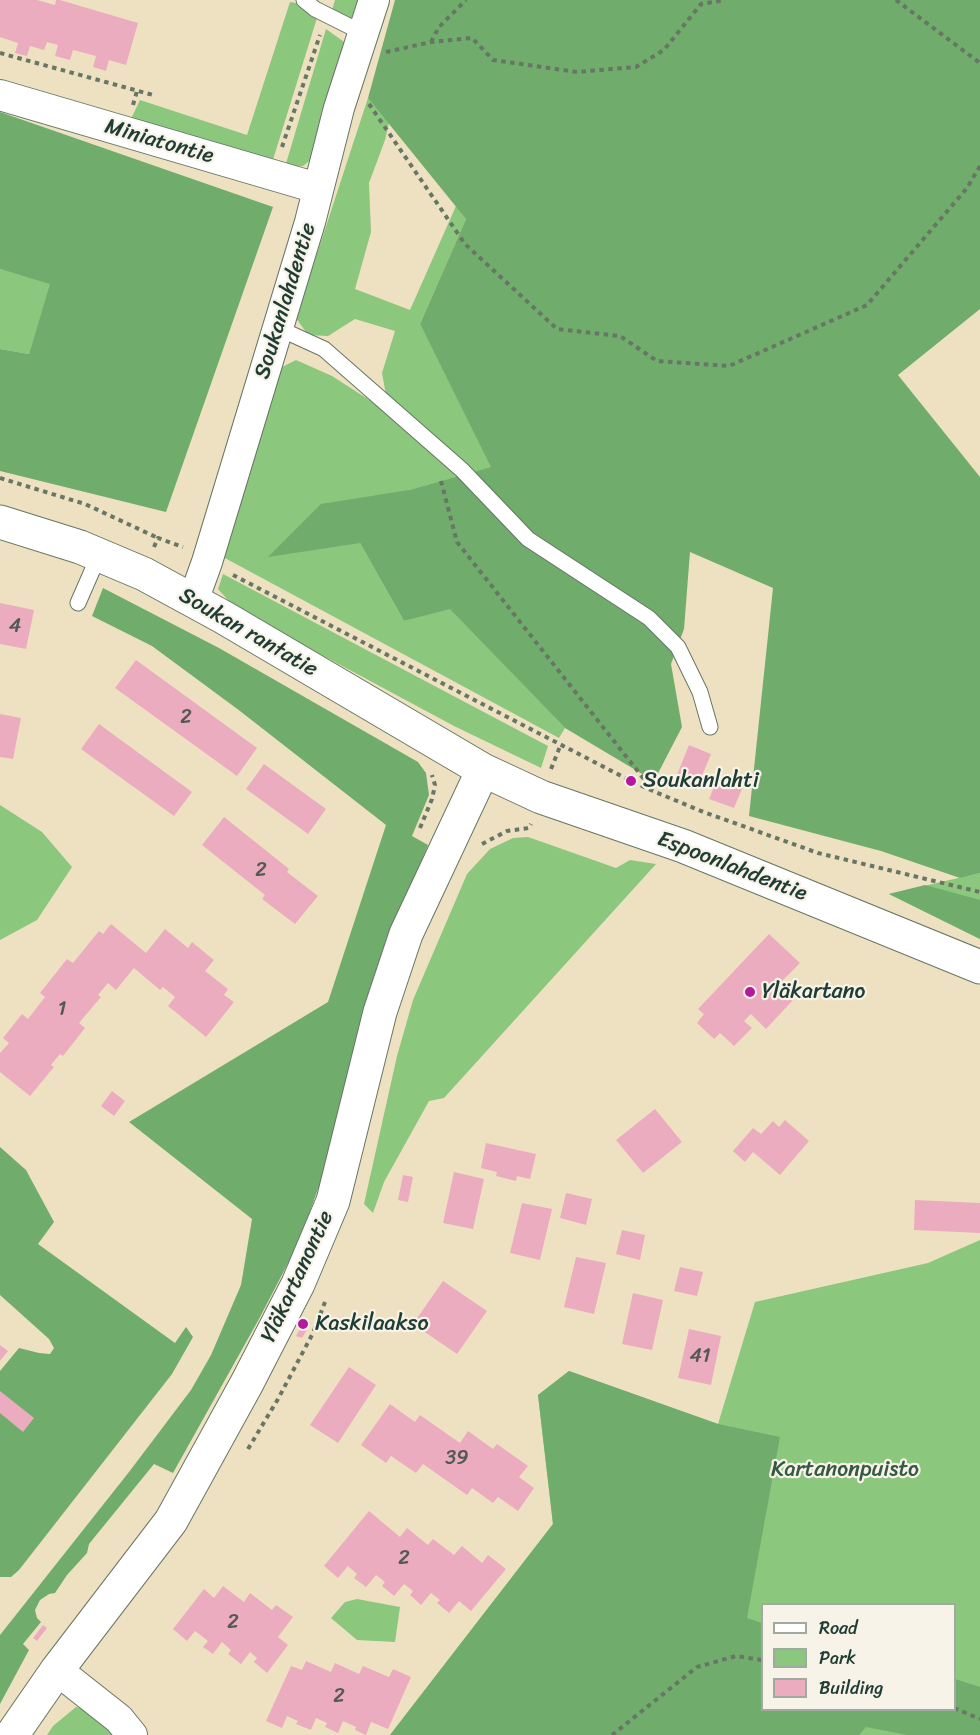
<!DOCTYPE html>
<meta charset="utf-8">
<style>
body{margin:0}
#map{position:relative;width:980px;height:1735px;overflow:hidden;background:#eee1c1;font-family:Sriracha,sans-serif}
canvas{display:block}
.legend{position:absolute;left:761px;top:1603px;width:195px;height:108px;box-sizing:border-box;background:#f7f3e8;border:2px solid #a1aaa0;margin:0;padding:8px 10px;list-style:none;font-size:18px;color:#1f3d34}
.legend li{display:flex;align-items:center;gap:12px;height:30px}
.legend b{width:30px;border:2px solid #a1aaa0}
</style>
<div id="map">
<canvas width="980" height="1735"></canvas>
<ul class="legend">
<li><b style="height:8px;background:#fff"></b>Road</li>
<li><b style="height:16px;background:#8bc77d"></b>Park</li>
<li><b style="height:16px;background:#ecacc0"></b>Building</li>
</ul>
</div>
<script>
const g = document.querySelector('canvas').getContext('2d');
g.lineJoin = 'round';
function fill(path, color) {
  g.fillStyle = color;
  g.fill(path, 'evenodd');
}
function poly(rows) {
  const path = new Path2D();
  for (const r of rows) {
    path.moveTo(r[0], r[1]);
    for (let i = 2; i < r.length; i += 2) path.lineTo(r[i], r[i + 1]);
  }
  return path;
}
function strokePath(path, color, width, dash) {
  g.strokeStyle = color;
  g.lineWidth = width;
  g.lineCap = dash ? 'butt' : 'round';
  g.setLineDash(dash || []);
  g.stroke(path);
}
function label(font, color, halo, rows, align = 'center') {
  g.font = font + ' Sriracha,sans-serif';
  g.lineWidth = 4.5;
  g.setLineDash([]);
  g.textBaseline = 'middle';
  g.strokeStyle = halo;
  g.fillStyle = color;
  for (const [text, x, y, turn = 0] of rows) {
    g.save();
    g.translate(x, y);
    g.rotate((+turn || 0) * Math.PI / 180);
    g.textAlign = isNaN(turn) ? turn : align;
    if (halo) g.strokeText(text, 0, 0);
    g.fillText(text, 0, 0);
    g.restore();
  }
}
fill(poly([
 [335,0,361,0,355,22,332,10],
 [290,2,296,3,317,18,271,166,130,121,140,100,247,135],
 [326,29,347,44,316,156,303,166,285,167],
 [368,98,389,123,385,140,369,183,371,232,355,289,410,310,456,206,466,219,420,324,492,467,474,472,386,395,382,373,395,331,355,319,328,336,308,335,296,318],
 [0,269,51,283,29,354,0,349],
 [296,360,332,376,388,412,460,476,409,490,360,543,404,621,450,608,565,728,559,738,223,557,278,369],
 [223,574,548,746,541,768,454,726,236,609,218,589],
 [0,805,42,832,72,867,37,920,0,940],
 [528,837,616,868,630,860,656,864,444,1098,429,1101,384,1182,373,1213,364,1204,397,1056,413,1000,467,874,490,849,513,838],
 [980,873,980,939,889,894],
 [980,1240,980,1735,390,1735,553,1524,538,1395,569,1371,718,1424,755,1302,928,1263],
 [762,1604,954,1604,954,1710,762,1710],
 [357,1599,400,1607,395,1642,357,1640,331,1618,345,1602],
 [76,1707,92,1710,114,1735,47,1735,53,1726]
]), '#8bc77d');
fill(poly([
 [395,0,980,0,980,309,898,375,980,477,980,873,960,878,881,851,749,816,773,588,690,552,684,629,671,664,682,727,654,781,565,728,450,609,404,621,360,543,268,557,321,504,409,490,491,467,420,324,466,219,368,98],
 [0,112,273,207,166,512,0,471,0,349,29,354,50,284,0,269],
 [103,588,219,648,418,762,426,773,429,795,412,836,428,845,377,971,338,1133,299,1242,259,1319,173,1473,154,1464,89,1544,87,1553,67,1575,55,1593,49,1594,40,1600,35,1610,37,1618,41,1622,23,1644,29,1650,0,1704,0,1635,129,1472,191,1390,211,1355,241,1285,252,1219,129,1122,328,1002,386,825,240,711,152,646,92,616],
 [925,885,980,900,980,939,889,894],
 [0,1147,26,1170,54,1222,38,1244,175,1343,186,1327,193,1337,172,1374,19,1570,11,1577,0,1577,0,1371,19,1348,39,1353,50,1354,54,1348,49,1339,0,1295],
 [569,1371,718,1424,780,1437,747,1618,762,1623,762,1710,954,1710,955,1679,980,1687,980,1735,907,1735,866,1727,859,1735,390,1735,553,1524,538,1395]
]), '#70ac6c');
fill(poly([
 [0,0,37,0,55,5,56,0,60,0,138,23,126,65,109,60,106,71,93,67,96,56,73,50,70,60,55,56,58,45,47,42,44,50,30,46,27,56,15,53,18,43,0,37],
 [0,603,34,610,26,649,0,644],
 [136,660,257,748,237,776,115,688],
 [0,714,21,718,13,759,0,757],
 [99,724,192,792,174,816,81,749],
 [689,745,711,754,696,790,674,782],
 [264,764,326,809,308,834,246,789],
 [719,775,744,784,734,808,709,799],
 [224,817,289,869,287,872,318,896,295,924,262,899,265,895,202,845],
 [111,924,146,953,165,929,188,948,192,942,214,960,205,971,228,989,224,995,234,1002,206,1037,168,1006,175,997,163,987,160,990,134,968,116,990,108,983,98,995,101,997,79,1023,85,1028,63,1056,60,1054,51,1065,54,1067,30,1096,0,1072,0,1053,9,1043,3,1038,22,1014,28,1019,45,997,40,993,67,959,73,963,99,931,103,934],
 [769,934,800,963,778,985,793,1000,766,1029,751,1014,744,1021,752,1028,734,1046,720,1033,714,1039,697,1023,704,1014,698,1009],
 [112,1091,125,1101,114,1116,101,1106],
 [655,1109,682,1142,643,1173,616,1140],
 [785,1120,809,1141,780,1175,753,1152,745,1162,733,1151,753,1128,761,1134,773,1121,779,1127],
 [486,1143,536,1154,530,1179,517,1176,516,1181,496,1176,497,1172,481,1168],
 [454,1172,484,1179,473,1229,443,1223],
 [403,1175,413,1177,408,1202,398,1200],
 [566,1193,592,1199,586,1225,560,1218],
 [915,1200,980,1203,980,1233,914,1230],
 [522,1203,552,1209,540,1260,510,1253],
 [622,1230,645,1235,640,1260,616,1254],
 [576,1257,606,1263,594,1314,564,1307],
 [680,1267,703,1272,697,1296,674,1291],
 [443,1281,487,1311,457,1354,413,1324],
 [633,1293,663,1300,652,1350,622,1344],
 [305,1320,311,1323,302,1338,296,1336],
 [689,1329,721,1336,711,1385,678,1378],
 [0,1345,8,1351,0,1361],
 [349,1367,376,1385,338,1443,310,1425],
 [0,1391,34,1418,23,1432,0,1413],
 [390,1404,415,1422,420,1415,460,1443,468,1431,493,1449,497,1444,528,1466,519,1477,534,1488,518,1511,498,1497,493,1503,472,1488,467,1495,423,1464,416,1473,391,1456,386,1463,361,1445],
 [369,1511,400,1537,407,1528,428,1545,433,1539,454,1555,462,1546,482,1563,488,1555,506,1569,471,1611,459,1601,449,1613,437,1603,440,1600,431,1593,421,1605,410,1595,413,1591,404,1584,394,1596,382,1586,385,1582,376,1575,366,1587,354,1578,357,1574,348,1566,338,1578,324,1566],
 [223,1586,244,1602,250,1593,272,1610,276,1605,293,1617,278,1637,288,1645,267,1673,254,1662,257,1658,250,1652,241,1664,228,1654,231,1650,222,1642,213,1654,203,1647,208,1641,195,1631,187,1641,173,1629,204,1589,214,1598],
 [43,1625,47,1628,37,1641,33,1638],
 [306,1661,331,1672,335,1663,359,1674,363,1666,389,1677,393,1669,411,1677,388,1729,371,1722,366,1735,355,1730,356,1727,343,1721,338,1733,325,1727,327,1723,316,1718,311,1730,296,1724,298,1721,287,1716,282,1728,266,1721,291,1666,302,1670]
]), '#ecacc0');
const lane = poly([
 [304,0,315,9,363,33],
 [278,328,324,349,462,470,528,539,649,618,678,647,700,692,710,727],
 [78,603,99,555]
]);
const street = poly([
 [0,95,317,188],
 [193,601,207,562,310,222,339,108,374,0],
 [57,1670,119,1719,132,1735]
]);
const secondary = poly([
 [0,522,80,547,144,574,223,617,483,770,541,797,683,846,980,967],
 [12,1735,57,1670,171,1521,247,1383,298,1284,333,1201,380,1012,406,934,483,770]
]);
strokePath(lane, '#677665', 17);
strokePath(street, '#677665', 32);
strokePath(secondary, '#677665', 35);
strokePath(poly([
 [896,0,980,63],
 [431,42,439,27,466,0],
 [386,52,431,42,472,38,493,60,577,72,636,67,664,50,701,4,725,0],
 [0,53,153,95],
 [369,104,465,244,557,329,620,336,657,361,729,366,867,305,967,188,980,166],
 [133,105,137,91],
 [282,147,320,35],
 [0,478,85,504,158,538],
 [441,481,457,542,651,788],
 [154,547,158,538,183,547],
 [233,575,631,781,653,791,701,811,818,853,980,892],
 [551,769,561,744],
 [420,828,432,799,435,785,432,775],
 [482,844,507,831,529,828,531,824],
 [248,1449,278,1399,313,1333,325,1302],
 [954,1708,980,1719],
 [612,1735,697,1667,736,1656,762,1660]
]), '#677665', 4, [4.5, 4.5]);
strokePath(lane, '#fff', 15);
strokePath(street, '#fff', 30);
strokePath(secondary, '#fff', 33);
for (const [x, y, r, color] of [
 [631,781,6,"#b5179e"],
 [750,992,6,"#b5179e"],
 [303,1324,6,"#b5179e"]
]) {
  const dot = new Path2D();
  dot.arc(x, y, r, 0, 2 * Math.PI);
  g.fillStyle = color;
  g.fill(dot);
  strokePath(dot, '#f7f3e8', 2);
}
label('20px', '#525957', null, [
 ["4",15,627],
 ["2",186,718],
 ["2",261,871],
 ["1",62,1010],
 ["41",700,1357],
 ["39",457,1459],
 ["2",404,1559],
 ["2",233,1623],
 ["2",339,1697]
]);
label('22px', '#1f3d34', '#f7f3e8', [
 ["Miniatontie",159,142,16],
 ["Soukanlahdentie",286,301,-73],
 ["Soukan rantatie",248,633,30],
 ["Espoonlahdentie",732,867,21],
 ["Yläkartanontie",298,1277,-65]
]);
label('22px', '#1f3d34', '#f7f3e8', [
 ["Soukanlahti",643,781],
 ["Yläkartano",762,992],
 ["Kaskilaakso",315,1324]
], 'left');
label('22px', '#355943', '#f7f3e8', [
 ["Kartanonpuisto",845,1470]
]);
</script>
